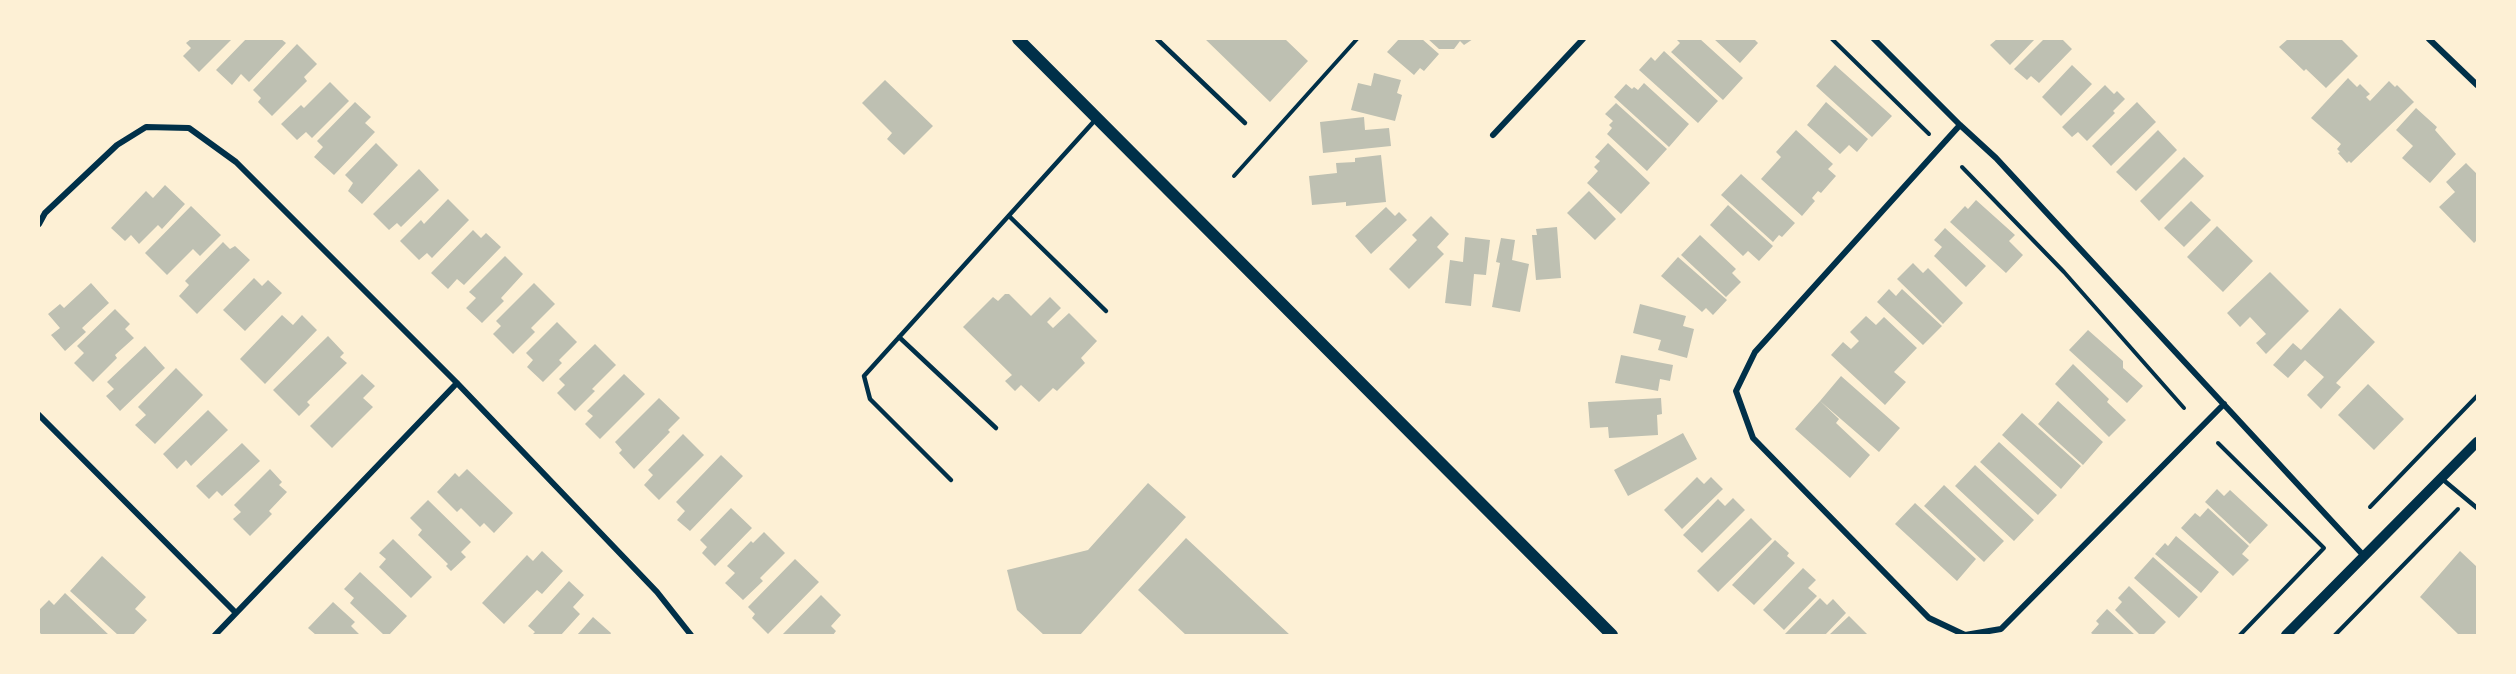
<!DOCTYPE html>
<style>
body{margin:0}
#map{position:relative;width:2516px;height:674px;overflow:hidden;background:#fdf0d5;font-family:"IBM Plex Sans",sans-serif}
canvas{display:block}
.frame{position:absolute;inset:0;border:40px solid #fdf0d5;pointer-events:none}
</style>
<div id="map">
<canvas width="2516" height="674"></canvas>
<div class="frame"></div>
</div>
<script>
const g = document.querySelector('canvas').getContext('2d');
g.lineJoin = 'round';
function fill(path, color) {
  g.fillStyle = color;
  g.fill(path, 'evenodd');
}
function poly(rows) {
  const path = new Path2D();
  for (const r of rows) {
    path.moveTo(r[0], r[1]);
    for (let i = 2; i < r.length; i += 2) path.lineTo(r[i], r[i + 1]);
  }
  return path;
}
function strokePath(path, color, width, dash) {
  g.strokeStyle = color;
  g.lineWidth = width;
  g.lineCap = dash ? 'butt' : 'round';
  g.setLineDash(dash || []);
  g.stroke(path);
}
fill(poly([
 [191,39,232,39,199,72,183,56,191,48,186,43],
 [246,39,281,39,286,43,249,82,241,74,232,85,216,70],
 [1205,39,1285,39,1308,61,1270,102],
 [1399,39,1422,39,1439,54,1424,71,1420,68,1414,75,1387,52],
 [1428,39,1473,39,1464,45,1460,41,1454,49,1439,49],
 [1676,39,1700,39,1743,78,1723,100,1671,52,1680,43],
 [1714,39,1754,39,1758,43,1740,63],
 [1997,39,2035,39,2010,65,1990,45],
 [2044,39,2062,39,2072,49,2039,83,2031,76,2027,80,2014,69],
 [2288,39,2341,39,2358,56,2326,88,2306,69,2304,71,2279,47],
 [297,44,317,64,304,77,307,81,272,116,258,102,261,98,253,90],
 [1664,51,1718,101,1698,123,1639,70,1651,57,1655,61],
 [1835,65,1892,116,1872,137,1816,86],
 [2072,65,2092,84,2061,116,2042,97],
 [1374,73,1401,80,1397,93,1402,95,1395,121,1351,110,1358,83,1371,86],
 [2348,78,2357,87,2360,84,2370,94,2366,97,2370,101,2389,81,2395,87,2397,85,2414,102,2351,163,2349,161,2347,163,2338,153,2340,152,2337,149,2341,144,2311,118],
 [885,80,933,126,904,155,887,139,892,133,862,103],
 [330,82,349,101,312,138,306,132,297,140,281,124,301,105,304,108],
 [1644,83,1689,124,1669,147,1614,97,1626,84,1632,89,1634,87,1638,90],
 [2105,85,2114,94,2117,91,2125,99,2113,111,2115,113,2087,141,2078,132,2072,137,2062,127],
 [355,102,371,117,365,123,375,132,334,175,314,157,323,147,317,141],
 [1826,102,1868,139,1857,152,1849,145,1840,154,1807,125],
 [2137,102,2156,122,2111,166,2092,146],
 [1616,103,1667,149,1647,171,1607,134,1612,128,1609,125,1613,121,1605,114],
 [2416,108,2437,127,2435,130,2456,154,2430,183,2402,158,2413,146,2396,130],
 [1364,117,1365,130,1389,128,1391,146,1323,153,1320,122],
 [1796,130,1833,164,1828,169,1836,176,1821,193,1818,191,1812,198,1815,201,1802,216,1761,179,1781,157,1776,152],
 [2158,130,2177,150,2136,191,2116,172],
 [376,143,398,165,362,204,348,191,353,183,345,175],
 [1608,143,1650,183,1621,214,1587,183,1598,171,1594,167,1600,161,1595,157],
 [1381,155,1386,202,1346,206,1346,202,1312,205,1309,176,1337,173,1336,163,1355,162,1355,158],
 [2184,157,2204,176,2159,221,2140,201],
 [2466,163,2477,174,2477,240,2474,243,2439,207,2455,192,2446,182],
 [419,169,439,190,401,227,397,223,389,230,373,214],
 [1741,174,1795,223,1782,237,1779,235,1773,242,1721,195],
 [165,185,185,204,162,229,158,225,139,244,131,235,125,241,111,228,146,191,153,198],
 [1589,191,1616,219,1595,240,1567,213],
 [448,199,469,220,432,258,427,253,419,260,400,241,421,220,424,224],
 [1976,200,2015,235,2009,241,2023,255,2006,273,1950,222,1965,206,1968,209],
 [2191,201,2211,220,2184,247,2164,228],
 [1728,205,1773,246,1759,261,1748,251,1743,256,1710,225],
 [191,206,221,235,200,256,193,249,167,275,145,253],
 [1386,207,1395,216,1399,212,1407,220,1371,254,1355,236],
 [1431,216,1449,234,1437,247,1444,254,1409,289,1389,269,1417,240,1412,235],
 [2217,226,2253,261,2223,292,2187,257],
 [1557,227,1561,278,1536,280,1532,235,1537,235,1536,229],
 [1945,228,1986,266,1966,287,1934,256,1942,247,1934,240],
 [473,230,481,238,486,233,501,247,464,285,457,279,448,289,431,273],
 [1700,235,1736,269,1732,273,1741,282,1726,297,1681,255],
 [1465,237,1490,240,1486,275,1474,274,1471,306,1445,303,1450,260,1463,262],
 [1501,238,1515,240,1512,260,1529,264,1520,312,1492,307,1500,263,1496,262],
 [223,242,230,249,235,246,250,260,197,314,179,296,189,285,185,281],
 [505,256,523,274,501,298,504,301,482,323,466,308,476,298,469,292],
 [1678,257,1727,300,1713,315,1706,308,1702,312,1661,276],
 [1913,263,1923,273,1928,268,1963,303,1943,324,1897,279],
 [2270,272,2309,311,2266,354,2256,343,2266,334,2250,317,2240,327,2227,313],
 [254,278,262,286,268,280,282,293,245,331,223,310],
 [91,283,109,303,82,328,86,332,65,351,51,335,60,328,48,314,60,304,64,308],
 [534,283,555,304,531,328,535,332,513,354,493,334,501,326,496,321],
 [1889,289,1896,296,1902,289,1942,326,1923,345,1877,302],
 [1005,294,1009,294,1031,316,1050,297,1061,308,1047,322,1053,328,1069,313,1097,341,1081,358,1085,363,1057,391,1053,388,1039,402,1021,385,1015,391,1005,381,1012,375,963,327,993,297,998,301],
 [1640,304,1686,316,1683,326,1694,329,1687,358,1658,350,1661,340,1633,333],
 [2340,308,2375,342,2336,383,2341,387,2321,409,2307,395,2324,377,2305,360,2288,378,2273,365,2293,343,2301,350],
 [115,309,130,324,125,329,134,338,115,355,117,358,93,382,74,363,84,353,77,346],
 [282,315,293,325,302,315,317,330,265,384,240,359],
 [1866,316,1876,325,1884,317,1917,348,1894,372,1906,382,1885,405,1831,355,1843,342,1851,349,1859,341,1850,332],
 [557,322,577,342,559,360,562,363,543,382,527,367,533,360,526,353],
 [2088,330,2123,361,2123,368,2143,386,2127,403,2069,350],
 [328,336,344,353,340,357,347,363,307,402,310,405,299,416,273,390],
 [595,344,616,365,592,389,595,391,575,411,557,393,565,385,559,379],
 [145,346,165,368,120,411,106,396,114,389,107,382],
 [1621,355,1673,365,1670,381,1660,379,1658,391,1615,383],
 [2073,364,2109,399,2107,402,2126,420,2109,437,2055,384],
 [176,368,203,395,155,444,135,425,146,415,138,407],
 [362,374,375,386,363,398,373,407,332,448,310,426],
 [624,374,645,394,600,439,585,424,593,416,587,411],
 [1841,376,1900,428,1879,452,1820,401],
 [2368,384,2404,419,2374,450,2338,415],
 [659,398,680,418,668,430,670,432,634,469,619,453,622,450,615,442],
 [1661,398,1662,414,1657,415,1658,435,1609,438,1608,427,1590,428,1588,402],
 [1820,401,1839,419,1836,423,1870,455,1850,478,1795,429],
 [2058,401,2103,442,2083,465,2038,424],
 [208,410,228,430,191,466,186,460,177,469,163,454],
 [2022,413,2081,466,2061,489,2002,435],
 [1683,433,1697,459,1628,496,1614,470],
 [683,434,704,455,659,500,644,485,653,475,648,470],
 [1999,442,2057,495,2038,515,1980,462],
 [242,443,260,461,222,496,217,491,209,499,196,486],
 [721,455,743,476,690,531,677,520,685,511,676,502],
 [1975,465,2034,520,2014,541,1955,486],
 [270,469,282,482,279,485,287,492,269,511,272,514,250,536,233,519,241,512,234,505],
 [467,469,513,513,494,533,484,523,480,527,461,508,457,512,437,492,455,473,459,477],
 [1697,477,1704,484,1711,477,1723,489,1682,529,1664,510],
 [1148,483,1186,517,1080,635,1044,635,1017,610,1007,570,1088,550],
 [1944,485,2004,541,1984,562,1924,506],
 [2217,489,2224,496,2230,490,2268,525,2250,544,2205,502],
 [1733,498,1745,510,1702,553,1683,535,1718,499,1725,506],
 [428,500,471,542,461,552,466,557,451,571,446,566,448,564,418,535,422,530,410,518],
 [1915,503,1976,559,1957,581,1895,524],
 [731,508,752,528,715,566,702,553,707,547,700,540],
 [2208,508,2249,546,2242,554,2249,560,2233,576,2181,528,2195,513,2200,517],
 [1751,518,1772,539,1718,592,1697,571],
 [764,532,785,553,760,578,763,581,743,600,725,583,735,573,727,566,751,541,753,543],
 [2176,536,2219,572,2201,593,2155,554,2165,543,2168,546],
 [1186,538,1290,635,1186,635,1138,590],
 [393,539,432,577,411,598,379,567,386,559,379,553],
 [1775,540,1789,553,1787,556,1795,563,1754,605,1732,585],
 [542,551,563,571,542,594,537,590,504,624,482,603,527,555,533,561],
 [2460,551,2477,567,2477,635,2459,635,2420,597],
 [102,556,146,597,135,609,147,620,133,635,118,635,70,591],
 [2153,557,2198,597,2179,618,2134,578],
 [795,559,819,582,768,634,752,618,755,614,748,607],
 [1803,568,1816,580,1808,588,1817,596,1784,630,1763,610],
 [360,572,407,616,389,635,384,635,350,603,354,598,344,589],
 [569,581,584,595,573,607,580,614,561,635,532,635,535,632,528,626],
 [2129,586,2166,622,2153,635,2140,635,2115,610,2122,602,2118,598],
 [65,593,109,635,42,635,39,632,39,610,49,600,54,605],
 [821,595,841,615,831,626,836,631,833,635,782,635],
 [1820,598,1827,605,1833,599,1846,613,1825,635,1784,635],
 [333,602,355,622,351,626,360,635,316,635,308,628],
 [2107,609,2135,635,2094,635,2091,633,2099,624,2096,621],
 [1849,616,1868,635,1829,635],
 [593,617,611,633,610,635,577,635]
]), '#bec0b2');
strokePath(poly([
 [1832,39,1929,134],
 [1962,167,2064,272,2184,408],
 [1234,176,1357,39],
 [2218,443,2324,548,2240,635],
 [2370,507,2477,396],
 [2335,635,2458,509]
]), '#003049', 4);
strokePath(poly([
 [1157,39,1245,123],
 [1009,216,1106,311],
 [899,337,996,428],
 [2441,478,2477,508],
 [951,480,870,399,864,376,1097,118]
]), '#003049', 4.5);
strokePath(poly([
 [1874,39,1960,125,1996,158,2364,556],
 [2429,39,2477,85],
 [1960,125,1755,352,1736,391,1753,438,1929,618,1965,635,2001,629,2224,404],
 [1493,135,1583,39],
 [39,224,45,213,117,145,146,127,189,128,236,162,457,383,657,592,691,635],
 [39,415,236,613],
 [215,635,457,383]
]), '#003049', 6);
strokePath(poly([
 [2286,635,2477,442]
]), '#003049', 10);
strokePath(poly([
 [1018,39,1612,635]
]), '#003049', 12);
</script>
